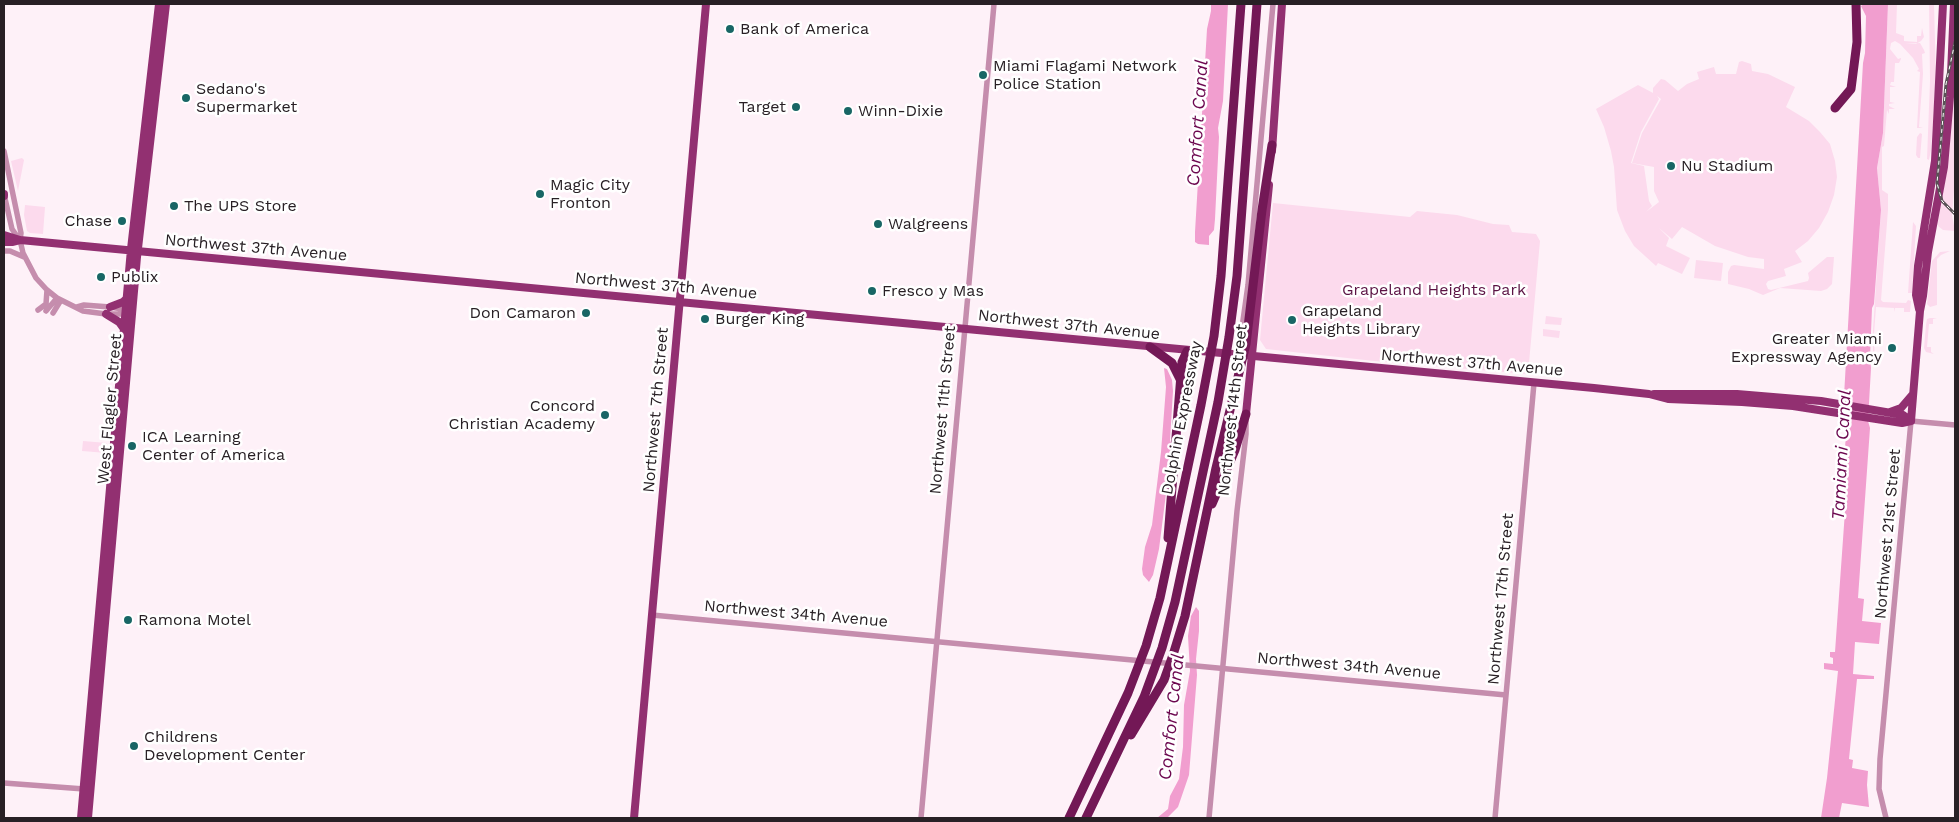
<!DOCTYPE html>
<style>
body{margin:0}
#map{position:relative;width:1959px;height:822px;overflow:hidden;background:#fef1f8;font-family:"Work Sans",sans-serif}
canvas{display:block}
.frame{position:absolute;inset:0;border:5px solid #282025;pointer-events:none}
</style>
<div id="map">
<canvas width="1959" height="822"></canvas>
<div class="frame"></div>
</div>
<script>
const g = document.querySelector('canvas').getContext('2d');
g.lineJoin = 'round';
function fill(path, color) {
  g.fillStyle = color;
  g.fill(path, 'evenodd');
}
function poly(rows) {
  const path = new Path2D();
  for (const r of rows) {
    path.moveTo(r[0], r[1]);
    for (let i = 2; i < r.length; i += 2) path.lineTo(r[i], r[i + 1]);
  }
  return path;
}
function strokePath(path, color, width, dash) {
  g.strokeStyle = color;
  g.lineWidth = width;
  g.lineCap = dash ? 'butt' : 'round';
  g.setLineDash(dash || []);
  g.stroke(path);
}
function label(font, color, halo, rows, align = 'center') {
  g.font = font + ' "Work Sans",sans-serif';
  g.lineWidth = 5;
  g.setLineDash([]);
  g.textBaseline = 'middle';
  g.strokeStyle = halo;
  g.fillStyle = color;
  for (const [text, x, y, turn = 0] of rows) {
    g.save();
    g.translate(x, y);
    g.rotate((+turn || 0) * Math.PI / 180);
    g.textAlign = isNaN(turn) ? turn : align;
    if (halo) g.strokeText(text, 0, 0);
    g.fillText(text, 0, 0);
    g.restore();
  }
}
fill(poly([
 [1888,4,1897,4,1896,33,1904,36,1904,41,1917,42,1917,36,1921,36,1922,28,1924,37,1921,41,1916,44,1905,44,1920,43,1924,50,1925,53,1922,54,1923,74,1919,127,1923,128,1917,128,1920,72,1917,71,1919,69,1913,58,1900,44,1895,41,1891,43,1890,49,1898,59,1901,58,1901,59,1899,63,1895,63,1894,82,1891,82,1890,85,1896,87,1890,87,1890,102,1895,103,1889,104,1889,106,1895,109,1889,109,1889,114,1887,110,1884,146,1882,147,1882,190,1888,194,1888,210,1881,300,1883,302,1906,303,1908,300,1911,301,1910,312,1904,312,1904,308,1895,308,1894,312,1894,308,1876,307,1874,334,1875,368,1873,357,1873,330,1881,210,1877,168,1883,133],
 [1929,4,1934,4,1936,79,1931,150,1929,160,1927,159,1930,81],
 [1742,61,1751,64,1752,71,1768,74,1795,87,1786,107,1809,121,1820,132,1830,144,1835,161,1837,177,1834,195,1828,212,1819,228,1808,241,1795,251,1802,262,1784,269,1786,276,1768,281,1766,284,1768,289,1771,290,1808,281,1809,278,1808,273,1827,257,1834,257,1832,284,1827,289,1821,291,1780,288,1763,295,1749,289,1728,284,1728,272,1731,266,1734,265,1764,269,1764,259,1748,257,1715,246,1682,227,1672,239,1659,228,1669,238,1666,246,1690,258,1682,274,1658,263,1656,266,1634,246,1625,231,1617,210,1614,167,1611,151,1604,127,1596,109,1638,85,1653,93,1653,88,1661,79,1665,80,1678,91,1687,84,1699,79,1697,72,1714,67,1716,74,1736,74,1739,62],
 [1657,96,1661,99,1642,133,1632,163,1654,167,1654,191,1659,202,1646,212,1652,206,1649,201,1644,166,1631,163,1641,132,1659,99],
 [1955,98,1955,178,1952,215,1955,231,1943,230,1938,226,1937,222,1947,172,1953,99],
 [1920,133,1922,134,1920,158,1918,158,1916,155,1917,137],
 [22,158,24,160,18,191,11,161],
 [1273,203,1410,217,1417,211,1457,215,1493,224,1509,225,1512,232,1536,234,1540,241,1528,374,1374,361,1266,349,1260,340],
 [25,205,45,207,43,234,30,233,27,231,24,215],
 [1913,222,1916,226,1912,293,1908,293],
 [1950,251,1941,255,1937,259,1937,305,1930,307,1927,304,1932,261,1940,252],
 [1696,260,1723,263,1721,281,1694,278],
 [1546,316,1562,318,1561,325,1545,324],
 [1930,318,1937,318,1933,319,1933,324,1929,324,1927,347,1931,347,1931,352,1934,354,1926,352,1924,348,1926,325,1927,319],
 [1543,329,1560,331,1559,338,1543,336],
 [83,441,107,443,107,453,82,451]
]), '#fcdaed');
fill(poly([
 [1211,4,1228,4,1223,101,1218,128,1219,137,1215,219,1214,230,1209,236,1209,245,1198,244,1195,242,1195,232,1207,29,1211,11],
 [1864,4,1888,4,1883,133,1877,168,1881,210,1874,304,1872,308,1870,357,1871,368,1868,421,1870,428,1858,598,1864,599,1862,621,1881,623,1879,644,1855,642,1853,674,1874,676,1874,679,1857,679,1849,759,1853,760,1852,768,1868,771,1867,785,1869,807,1842,803,1839,818,1821,818,1827,778,1838,671,1824,669,1824,663,1833,664,1833,658,1830,657,1830,652,1835,652,1846,497,1843,474,1847,421,1845,420,1844,396,1863,63,1865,53,1866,16,1861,6],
 [1164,368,1167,369,1172,380,1173,391,1170,440,1172,446,1159,549,1153,575,1149,582,1143,575,1142,569,1145,547,1152,525,1161,452,1166,387],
 [1196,607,1199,611,1199,631,1196,659,1197,675,1189,775,1178,807,1167,818,1157,818,1168,809,1170,796,1179,779,1183,747,1184,705,1190,671,1188,636,1191,616]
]), '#f19ecf');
strokePath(poly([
 [4,151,21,233,20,240,23,253,36,278,47,290,57,298,83,311,106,314,122,314,126,312],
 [4,194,12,229,19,239],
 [4,251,10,251,24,257],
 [77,307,84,305,110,307,122,309,126,312],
 [38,310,46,304,47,290],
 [46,311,57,298],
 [53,313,61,300],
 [1238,356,1248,285,1273,4],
 [652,615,1506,695],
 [4,783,84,789],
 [921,818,994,4],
 [1209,818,1237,511,1246,434,1246,421],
 [1495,818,1534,383],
 [1886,818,1879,789,1880,759,1911,421,1955,425]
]), '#c58dad', 5.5);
strokePath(poly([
 [1272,151,1282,4],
 [4,196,4,194],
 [4,235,20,240,1594,388,1649,394,1668,399,1742,402,1793,406,1902,423,1911,421],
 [4,242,12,242,20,240],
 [110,307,123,302,127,298],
 [1919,309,1916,295,1918,266,1935,161,1943,4],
 [106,314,119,322,124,329],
 [1654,394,1737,394,1821,401,1903,415,1911,421],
 [1890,412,1901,408,1913,394],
 [1246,414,1269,185],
 [1911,421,1920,311,1923,296,1928,252,1944,167,1950,97,1954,4],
 [81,818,131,249,159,4],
 [88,818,137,257,166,4],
 [634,818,706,4]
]), '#923071', 8);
strokePath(poly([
 [1835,108,1851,89,1857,42,1856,4],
 [1150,347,1172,363,1180,379],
 [1212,504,1235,450,1246,414],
 [1168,538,1182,362,1187,351],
 [1131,735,1164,680,1173,655,1185,616,1216,468,1246,344,1262,210,1272,145],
 [1069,818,1128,693,1146,646,1160,598,1201,405,1214,336,1221,276,1241,4],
 [1086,818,1144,697,1162,648,1175,602,1218,402,1229,337,1237,276,1257,4]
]), '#731856', 9);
const rail = poly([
 [1955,42,1946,84,1937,183,1942,201,1955,214]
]);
strokePath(rail, '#5a5156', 3);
strokePath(rail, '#fff', 1, [4]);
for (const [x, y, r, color] of [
 [730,29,5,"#186665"],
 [983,75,5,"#186665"],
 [186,98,5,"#186665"],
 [796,107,5,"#186665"],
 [848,111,5,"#186665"],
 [1671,166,5,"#186665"],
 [540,194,5,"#186665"],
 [174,206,5,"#186665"],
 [122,221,5,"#186665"],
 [878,224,5,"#186665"],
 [101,277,5,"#186665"],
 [872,291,5,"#186665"],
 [586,313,5,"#186665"],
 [705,319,5,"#186665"],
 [1292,320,5,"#186665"],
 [1892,348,5,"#186665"],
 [605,415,5,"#186665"],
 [132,446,5,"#186665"],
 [128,620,5,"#186665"],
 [134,746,5,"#186665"]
]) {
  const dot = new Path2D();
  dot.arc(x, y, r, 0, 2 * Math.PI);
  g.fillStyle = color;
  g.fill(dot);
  strokePath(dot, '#fff', 2);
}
label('16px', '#282025', '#fff', [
 ["Bank of America",740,29],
 ["Miami Flagami Network",993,66],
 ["Police Station",993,84],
 ["Sedano's",196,89],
 ["Supermarket",196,107],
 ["Target",786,107,"right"],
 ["Winn-Dixie",858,111],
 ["Nu Stadium",1681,166],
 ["Magic City",550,185],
 ["Fronton",550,203],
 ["The UPS Store",184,206],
 ["Chase",112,221,"right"],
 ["Walgreens",888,224],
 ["Publix",111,277],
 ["Fresco y Mas",882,291],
 ["Grapeland",1302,311],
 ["Heights Library",1302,329],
 ["Don Camaron",576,313,"right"],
 ["Burger King",715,319],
 ["Greater Miami",1882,339,"right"],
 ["Expressway Agency",1882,357,"right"],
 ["Concord",595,406,"right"],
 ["Christian Academy",595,424,"right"],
 ["ICA Learning",142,437],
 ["Center of America",142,455],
 ["Ramona Motel",138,620],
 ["Childrens",144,737],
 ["Development Center",144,755]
], 'left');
label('16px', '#282025', '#fff', [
 ["Northwest 37th Avenue",256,248,5],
 ["Northwest 37th Avenue",666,286,5],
 ["Northwest 37th Avenue",1069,325,6],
 ["Northwest 37th Avenue",1472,363,5],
 ["West Flagler Street",110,409,-85],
 ["Northwest 7th Street",656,410,-85],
 ["Northwest 11th Street",943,410,-85],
 ["Northwest 14th Street",1233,410,-84],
 ["Dolphin Expressway",1182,418,-79],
 ["Northwest 21st Street",1888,534,-85],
 ["Northwest 17th Street",1501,599,-85],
 ["Northwest 34th Avenue",796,614,5],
 ["Northwest 34th Avenue",1349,666,5]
]);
label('16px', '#5b1344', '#fff', [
 ["Grapeland Heights Park",1434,290]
]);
label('italic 18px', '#6c074f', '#fff', [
 ["Comfort Canal",1198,123,-86],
 ["Tamiami Canal",1842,455,-87],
 ["Comfort Canal",1172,717,-84]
]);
</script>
